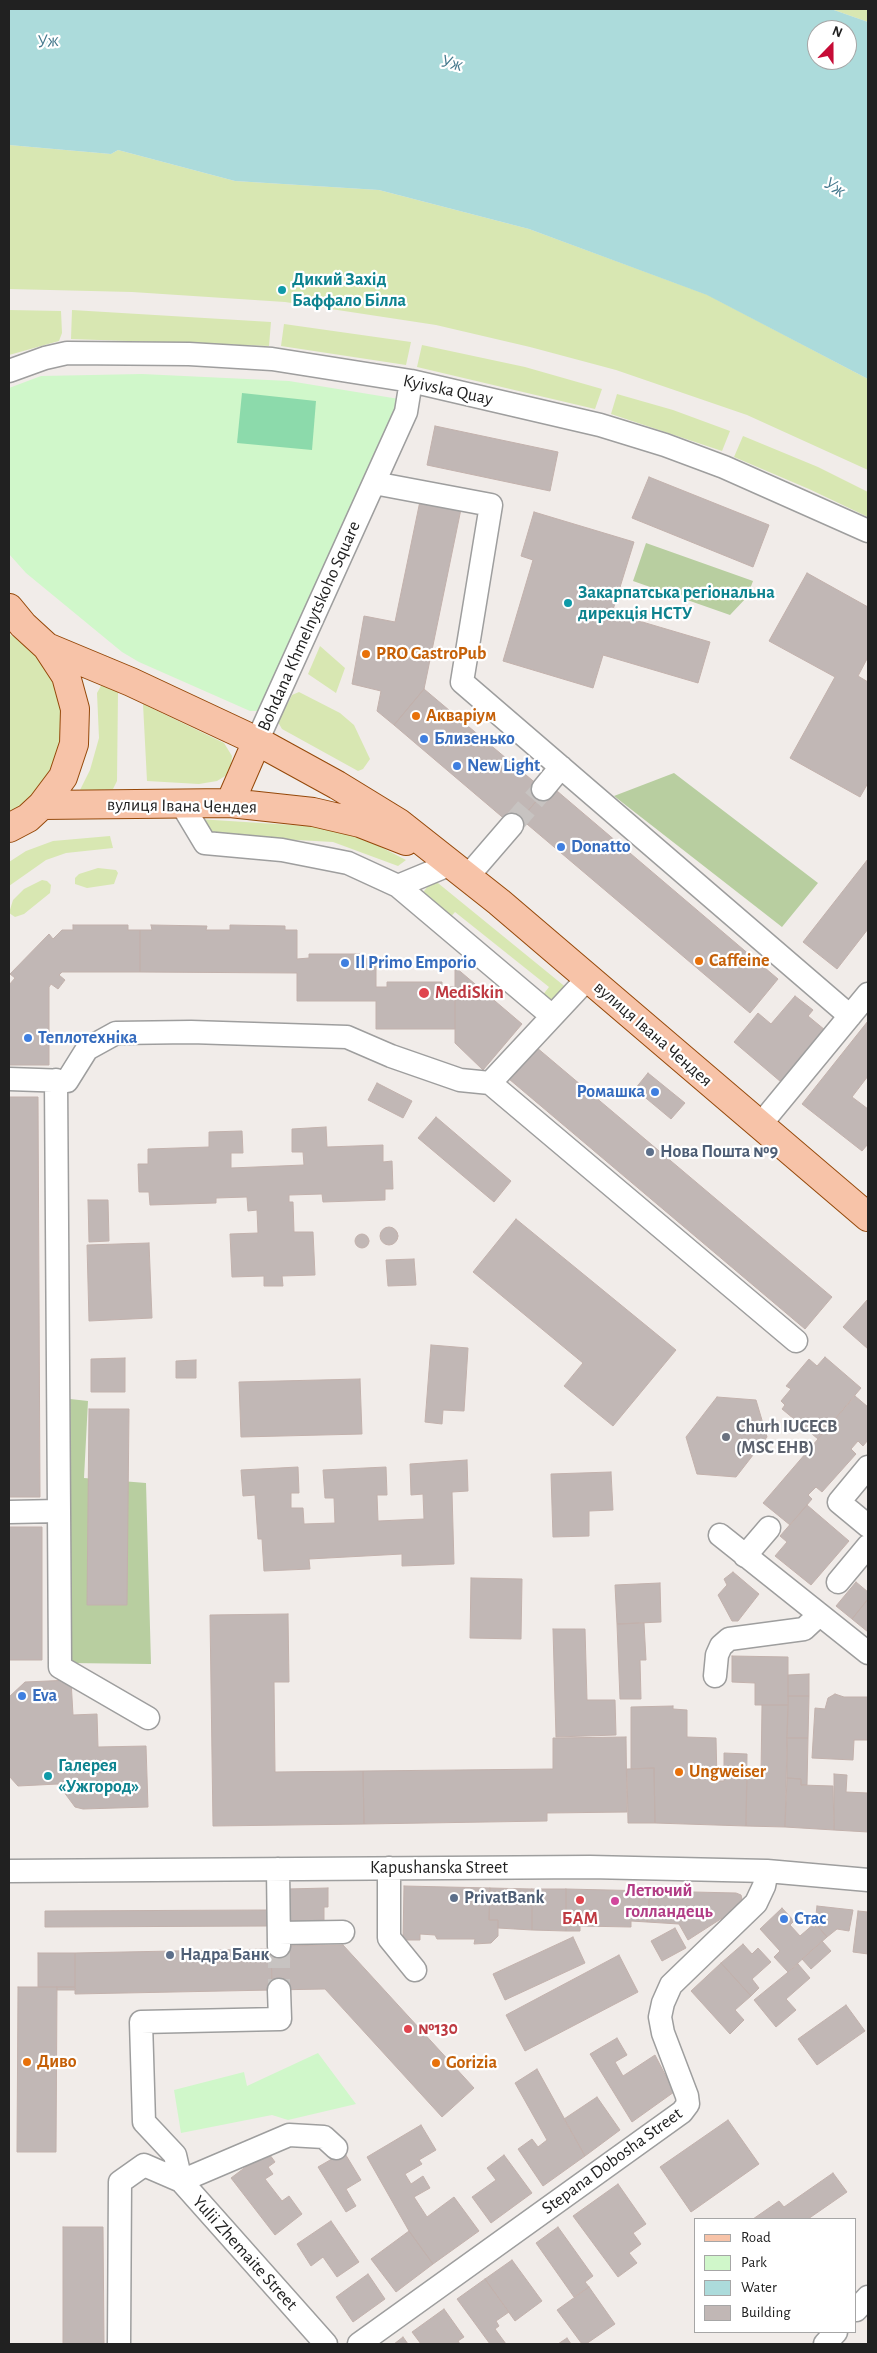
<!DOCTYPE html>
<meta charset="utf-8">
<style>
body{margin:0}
#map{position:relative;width:877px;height:2353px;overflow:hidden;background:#f1ece9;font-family:"Alegreya Sans",sans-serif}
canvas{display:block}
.frame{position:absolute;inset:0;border:10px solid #212121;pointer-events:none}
.legend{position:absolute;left:694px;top:2218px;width:162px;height:115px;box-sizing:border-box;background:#fff;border:1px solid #a6a6a6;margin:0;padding:6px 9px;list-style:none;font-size:15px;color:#212121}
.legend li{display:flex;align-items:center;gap:10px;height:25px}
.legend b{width:25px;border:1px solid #a6a6a6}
.north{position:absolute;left:807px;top:20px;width:50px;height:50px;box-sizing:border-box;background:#fff;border:1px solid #a6a6a6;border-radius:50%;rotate:22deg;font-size:14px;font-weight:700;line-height:20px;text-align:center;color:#212121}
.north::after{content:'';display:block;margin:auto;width:18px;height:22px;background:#c60c36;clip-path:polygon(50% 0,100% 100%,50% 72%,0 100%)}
</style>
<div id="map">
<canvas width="877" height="2353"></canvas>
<div class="frame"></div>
<ul class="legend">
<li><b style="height:6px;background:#f7c3a8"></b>Road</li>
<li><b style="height:14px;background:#d0f7ca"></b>Park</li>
<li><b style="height:14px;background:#acdbdb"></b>Water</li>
<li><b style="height:14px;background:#c1b7b5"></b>Building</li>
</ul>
<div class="north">N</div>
</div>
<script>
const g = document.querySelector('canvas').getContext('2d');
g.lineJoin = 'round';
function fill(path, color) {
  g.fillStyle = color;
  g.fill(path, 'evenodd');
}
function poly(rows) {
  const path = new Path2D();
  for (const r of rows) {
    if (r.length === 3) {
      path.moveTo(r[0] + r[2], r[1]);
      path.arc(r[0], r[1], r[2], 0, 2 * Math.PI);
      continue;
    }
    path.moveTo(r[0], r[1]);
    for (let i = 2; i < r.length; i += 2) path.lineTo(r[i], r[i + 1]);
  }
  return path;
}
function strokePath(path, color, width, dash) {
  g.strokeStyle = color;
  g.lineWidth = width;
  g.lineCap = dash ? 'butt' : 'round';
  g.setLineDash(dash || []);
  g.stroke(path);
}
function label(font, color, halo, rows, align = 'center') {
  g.font = font + ' "Alegreya Sans",sans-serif';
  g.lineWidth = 4.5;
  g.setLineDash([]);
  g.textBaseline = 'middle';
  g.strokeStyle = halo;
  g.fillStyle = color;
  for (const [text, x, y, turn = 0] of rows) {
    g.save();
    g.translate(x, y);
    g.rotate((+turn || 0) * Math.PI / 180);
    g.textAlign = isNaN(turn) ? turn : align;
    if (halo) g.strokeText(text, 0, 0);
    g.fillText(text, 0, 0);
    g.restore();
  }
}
fill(poly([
 [831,9,868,9,868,22],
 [9,145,111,154,118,150,235,181,379,190,529,229,708,295,868,379,868,470,747,415,616,370,530,347,436,325,285,302,132,292,9,289],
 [9,310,61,311,62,333,59,341,9,355],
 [72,310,271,322,269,346,71,339],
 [284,324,411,342,406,365,281,346],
 [422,345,525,367,602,389,595,409,417,367],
 [617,394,673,410,730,431,722,451,611,414],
 [743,436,818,467,868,492,868,517,809,489,734,457],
 [9,634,24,643,45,667,59,696,62,728,55,760,40,788,16,810,9,813],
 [320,646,345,668,336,693,308,674],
 [102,684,118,692,117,781,113,789,84,791,80,790,90,770,99,738,97,693],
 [299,692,340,713,354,725,370,759,363,769,358,771,282,729,278,722,292,695],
 [143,704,224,743,232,756,230,773,217,781,199,784,147,781],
 [198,819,323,827,371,842,406,860,398,866,333,842,206,835],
 [110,836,113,848,66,853,46,860,9,886,9,862,26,851,53,841],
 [98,868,116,870,118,873,114,884,87,888,75,884,75,878,79,874],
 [433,879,568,989,554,1006,542,996,549,987,455,912,447,921,419,898],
 [42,880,47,881,51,885,50,893,24,914,15,917,9,913,13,900,24,889]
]), '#d8e7b2');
fill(poly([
 [646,543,753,581,747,597,730,615,633,581],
 [674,773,818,883,782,927,614,796],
 [70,1399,88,1401,84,1478,146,1483,151,1664,69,1663]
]), '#b8cea0');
fill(poly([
 [142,374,289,381,399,399,341,534,276,670,277,675,257,711,250,711,139,662,122,652,26,573,9,554,9,388,41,376],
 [318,2053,356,2104,288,2120,272,2115,181,2133,174,2090,244,2072,247,2086]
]), '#d0f7ca');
fill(poly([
 [242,393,316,401,312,450,237,443]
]), '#8cdaab');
fill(poly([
 [9,9,831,9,868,22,868,379,707,295,529,229,379,190,235,181,118,150,111,154,9,145],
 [817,30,847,30,847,60,817,60]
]), '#acdbdb');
const building = poly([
 [435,426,558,452,550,491,427,465,435,426],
 [649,477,769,525,753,567,632,518,649,477],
 [420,501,461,509,424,689,394,725,377,711,381,691,352,684,364,616,395,622,420,501],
 [534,512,634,542,612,613,710,642,698,683,603,655,593,688,503,661,533,560,521,556,534,512],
 [807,573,868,607,868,657,858,676,868,682,868,783,860,797,790,758,835,677,769,641,807,573],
 [424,689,545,791,514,827,394,725,424,689],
 [550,785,778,979,750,1013,521,819,550,785],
 [868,859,868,929,837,969,803,942,868,859],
 [73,925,128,925,128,930,140,930,140,972,62,972,59,975,65,980,58,989,51,984,49,987,49,1065,9,1065,9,985,15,978,10,974,49,934,53,939,62,930,73,930,73,925],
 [151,925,207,926,206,930,230,930,230,925,285,926,285,930,297,930,297,959,309,958,309,954,364,954,364,958,376,959,376,987,387,987,387,982,442,982,442,987,455,987,455,1029,376,1029,376,1001,297,1001,297,973,140,972,140,930,152,930,151,925],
 [455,967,522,1024,483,1070,455,1043,455,967],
 [795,996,813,1010,808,1016,825,1030,781,1082,734,1042,758,1013,771,1024,795,996],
 [868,1021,868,1076,852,1097,868,1109,868,1144,862,1151,802,1104,868,1021],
 [536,1047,832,1297,805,1329,509,1079,536,1047],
 [648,1073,685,1103,671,1119,635,1089,648,1073],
 [377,1083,412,1101,403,1118,368,1100,377,1083],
 [9,1097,38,1097,40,1497,9,1497,9,1097],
 [436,1117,511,1181,494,1202,418,1138,436,1117],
 [326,1127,327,1147,383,1145,383,1162,392,1161,393,1189,385,1189,385,1200,323,1202,322,1194,289,1195,289,1202,293,1202,294,1232,313,1232,315,1275,282,1276,283,1286,264,1286,264,1276,232,1277,230,1234,258,1233,257,1210,248,1211,247,1197,216,1198,216,1203,150,1205,149,1192,139,1192,138,1164,148,1164,148,1149,209,1147,209,1132,242,1131,243,1153,231,1153,231,1168,304,1165,303,1152,292,1152,292,1129,326,1127],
 [88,1200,108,1200,109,1241,89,1242,88,1200],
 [516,1219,676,1350,613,1426,564,1386,583,1363,473,1272,516,1219],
 [389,1236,9],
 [362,1241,7],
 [149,1243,152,1318,89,1321,87,1245,149,1243],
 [414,1259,416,1285,388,1286,386,1260,414,1259],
 [868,1299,868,1349,843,1327,868,1299],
 [431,1345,468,1348,464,1411,443,1410,442,1424,425,1422,431,1345],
 [825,1357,861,1388,818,1439,782,1409,785,1405,781,1401,791,1389,786,1386,809,1359,817,1366,825,1357],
 [125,1358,125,1392,91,1392,91,1359,125,1358],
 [196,1360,196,1378,176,1378,176,1361,196,1360],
 [360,1379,362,1434,241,1437,239,1382,360,1379],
 [855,1396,868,1407,868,1440,863,1446,858,1441,851,1449,856,1454,822,1492,816,1487,808,1495,812,1499,790,1525,763,1503,855,1396],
 [717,1397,756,1400,767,1437,736,1477,697,1474,686,1437,717,1397],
 [89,1409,129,1409,127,1605,87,1605,89,1409],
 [467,1460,468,1491,452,1492,454,1564,402,1566,402,1554,309,1559,310,1569,264,1571,262,1539,258,1539,255,1495,243,1496,241,1470,298,1467,299,1493,291,1493,291,1508,303,1508,304,1524,335,1523,334,1498,325,1498,323,1470,386,1467,387,1495,377,1495,378,1521,424,1519,423,1494,411,1495,410,1464,467,1460],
 [611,1472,613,1510,589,1511,589,1536,553,1537,551,1474,611,1472],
 [807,1505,849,1541,811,1585,775,1556,787,1542,780,1536,807,1505],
 [9,1527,42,1527,42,1660,9,1660,9,1527],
 [733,1572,759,1594,738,1621,732,1621,718,1595,727,1585,724,1579,733,1572],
 [471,1578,522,1579,521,1639,470,1638,471,1578],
 [856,1582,868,1592,868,1599,852,1619,836,1606,856,1582],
 [660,1583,661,1622,617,1624,615,1585,660,1583],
 [868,1599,868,1632,852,1619,868,1599],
 [288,1614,289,1682,274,1682,275,1772,363,1771,364,1824,213,1826,210,1615,288,1614],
 [644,1623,646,1660,640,1660,641,1699,620,1699,617,1624,644,1623],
 [553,1629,585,1629,587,1700,615,1700,616,1735,556,1737,553,1629],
 [732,1656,788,1657,788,1705,755,1705,755,1683,732,1682,732,1656],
 [809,1674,809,1696,788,1696,788,1675,809,1674],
 [71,1680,73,1715,97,1714,98,1747,146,1746,148,1807,83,1809,75,1807,58,1784,18,1786,9,1776,9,1697,25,1682,71,1680],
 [835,1694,844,1697,868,1697,868,1740,854,1740,853,1760,812,1758,815,1708,825,1709,828,1698,835,1694],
 [788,1696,809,1696,808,1738,787,1738,788,1696],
 [762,1705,788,1705,785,1827,746,1826,747,1775,761,1775,762,1705],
 [673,1706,673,1709,687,1710,687,1737,716,1738,717,1781,724,1781,724,1753,747,1754,746,1826,655,1823,654,1768,631,1769,631,1707,673,1706],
 [626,1737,627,1812,547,1813,547,1821,364,1824,363,1771,553,1769,553,1738,626,1737],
 [787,1738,808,1738,807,1785,801,1785,801,1779,787,1778,787,1738],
 [654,1768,655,1823,628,1823,627,1769,654,1768],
 [834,1774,847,1775,846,1792,868,1793,868,1832,834,1830,834,1774],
 [787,1778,801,1779,801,1785,833,1786,834,1830,785,1827,787,1778],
 [404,1886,490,1888,489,1920,498,1920,498,1936,491,1943,474,1944,475,1939,437,1939,435,1935,420,1934,420,1940,403,1940,404,1886],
 [328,1888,328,1907,324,1907,324,1924,288,1925,287,1889,328,1888],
 [490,1888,532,1889,532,1930,498,1928,498,1920,489,1920,490,1888],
 [532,1889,566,1889,566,1931,532,1930,532,1889],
 [566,1889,650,1891,647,1922,631,1921,631,1927,580,1926,580,1931,566,1931,566,1889],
 [650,1891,736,1893,741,1895,742,1899,730,1913,688,1940,679,1924,647,1922,650,1891],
 [817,1906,853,1910,849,1931,837,1929,827,1937,815,1923,817,1906],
 [782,1908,794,1921,790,1925,800,1936,815,1923,827,1937,788,1972,774,1957,780,1951,760,1929,782,1908],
 [268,1910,268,1926,45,1927,45,1911,268,1910],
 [858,1911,868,1912,868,1954,853,1952,858,1911],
 [675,1928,686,1948,662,1961,651,1941,675,1928],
 [573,1937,585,1963,505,2000,493,1974,573,1937],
 [822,1941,831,1951,811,1969,802,1959,822,1941],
 [743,1944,752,1954,758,1948,771,1962,752,1979,759,1988,751,1996,721,1963,743,1944],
 [343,1945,474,2088,442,2117,325,1989,272,1990,271,1946,343,1945],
 [271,1949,272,1990,75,1994,75,1953,271,1949],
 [38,1953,75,1953,75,1987,38,1987,38,1953],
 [619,1955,638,1992,525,2051,506,2015,619,1955],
 [721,1963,751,1996,735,2010,744,2020,730,2034,691,1991,721,1963],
 [798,1964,810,1978,786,1999,796,2010,776,2027,754,2000,798,1964],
 [18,1987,57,1987,56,2152,17,2152,18,1987],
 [57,1987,75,1987,76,1990,57,1990,57,1987],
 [846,2005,865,2031,817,2065,798,2039,846,2005],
 [617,2038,627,2055,615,2062,623,2076,655,2055,674,2092,632,2122,590,2054,617,2038],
 [537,2069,585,2156,543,2186,518,2149,532,2139,538,2147,547,2140,515,2083,537,2069],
 [597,2097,620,2130,585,2156,564,2119,597,2097],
 [728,2120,759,2164,691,2212,660,2167,728,2120],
 [421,2125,436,2150,419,2160,422,2164,405,2174,411,2184,423,2176,430,2188,414,2197,427,2217,454,2197,479,2231,433,2264,409,2231,367,2157,421,2125],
 [267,2151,275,2162,268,2167,273,2174,265,2179,282,2201,289,2196,302,2214,275,2235,231,2178,267,2151],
 [344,2152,361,2180,346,2189,356,2206,346,2212,318,2167,344,2152],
 [504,2155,532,2193,491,2223,472,2197,496,2180,487,2168,504,2155],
 [833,2173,847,2192,808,2219,753,2219,779,2201,784,2207,833,2173],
 [618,2184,646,2224,633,2233,641,2244,629,2253,637,2263,618,2277,573,2216,618,2184],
 [331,2221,359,2262,337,2277,323,2257,311,2266,297,2244,331,2221],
 [63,2227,103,2227,104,2344,63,2344,63,2227],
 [558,2227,593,2276,585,2282,589,2287,574,2297,536,2243,558,2227],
 [409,2231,433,2264,396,2292,371,2259,409,2231],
 [512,2260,542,2301,515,2321,485,2279,512,2260],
 [368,2274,385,2299,353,2322,336,2297,368,2274],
 [485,2279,509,2312,496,2321,499,2326,495,2329,506,2344,490,2344,457,2299,485,2279],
 [589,2287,615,2324,586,2344,582,2344,557,2310,589,2287],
 [444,2309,464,2337,458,2341,460,2344,421,2344,412,2332,444,2309],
 [403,2337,408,2344,394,2344,403,2337],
 [567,2338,571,2344,558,2344,567,2338]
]);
fill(building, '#c1b7b5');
strokePath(building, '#c2b1ac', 1);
strokePath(poly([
 [512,825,543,789],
 [279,1946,279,1990]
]), '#c7c3c1', 22, [22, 11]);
const minor = poly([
 [9,371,45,358,67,353,189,354,272,359,411,381,600,425,665,445,724,467,868,531],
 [374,483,491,505,462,682,850,1016],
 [257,741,406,412,411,381],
 [543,789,561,767],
 [181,803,205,843,282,850,348,863,398,886,451,864],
 [468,876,512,825],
 [398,886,552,1016],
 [9,1079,67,1081,87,1049,116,1033,191,1032,347,1037,391,1056,460,1080,490,1083,588,978],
 [56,1080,59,1511],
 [490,1083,796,1341],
 [760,1125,868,994],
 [868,1467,839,1502,868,1526],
 [9,1512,59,1511,60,1667,148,1718],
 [720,1535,868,1653],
 [745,1556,769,1528],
 [838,1582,868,1546],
 [715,1676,717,1655,721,1646,729,1639,804,1629,819,1615],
 [389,1868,389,1938,415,1970],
 [278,1869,279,1946],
 [9,1871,590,1867,767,1871,868,1880],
 [279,1933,343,1932],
 [279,1990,280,2019,141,2022,144,2122,175,2155,181,2181,326,2344],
 [856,2310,868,2297],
 [119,2344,120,2182,144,2165,181,2181,289,2135,324,2137,336,2148],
 [359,2344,682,2112,688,2104,687,2096,663,2033,660,2017,663,2003,671,1985,756,1903,764,1886,767,1871],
 [825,2344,836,2332]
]);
const major = poly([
 [9,608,23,625,47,647,66,676,75,709,74,744,63,777,42,805,28,818,9,828],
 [47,647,131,682,257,741,337,785,399,823,499,902,868,1217],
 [230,803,257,741],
 [42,805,230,803,313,812,360,823,406,841]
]);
strokePath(minor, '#9e9e9e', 25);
strokePath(major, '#954809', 30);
strokePath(minor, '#fff', 22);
strokePath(major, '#f7c3a8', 28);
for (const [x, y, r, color] of [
 [282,290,5,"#0f9aa8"],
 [568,603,5,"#0f9aa8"],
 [366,654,5,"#e8710a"],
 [416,716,5,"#e8710a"],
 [424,739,5,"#3f7fe0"],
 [457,766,5,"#3f7fe0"],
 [561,847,5,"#3f7fe0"],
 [699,961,5,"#e8710a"],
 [345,963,5,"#3f7fe0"],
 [424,993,6,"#e0444e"],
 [28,1038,5,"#3f7fe0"],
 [655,1092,5,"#3f7fe0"],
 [650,1152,5,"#5c6f8a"],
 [726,1437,5,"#6b7280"],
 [22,1696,5,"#3f7fe0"],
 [679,1772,5,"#e8710a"],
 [48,1776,5,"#0f9aa8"],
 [454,1898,5,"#5c6f8a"],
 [580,1900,5,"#e0444e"],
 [615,1901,5,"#d1479c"],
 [784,1919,5,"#3f7fe0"],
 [170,1955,5,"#5c6f8a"],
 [408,2029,5,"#e0444e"],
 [27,2062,5,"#e8710a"],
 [436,2063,5,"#e8710a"]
]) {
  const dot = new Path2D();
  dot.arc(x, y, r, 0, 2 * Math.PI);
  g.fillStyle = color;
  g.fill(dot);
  strokePath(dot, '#fff', 2);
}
label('bold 18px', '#0d838f', '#fff', [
 ["Дикий Захід",292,280],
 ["Баффало Білла",292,301],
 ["Закарпатська регіональна",578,593],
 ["дирекція НСТУ",578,614],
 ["Галерея",58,1766],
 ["«Ужгород»",58,1787]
], 'left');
label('18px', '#212121', '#fff', [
 ["Kyivska Quay",448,390,12],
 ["Bohdana Khmelnytskoho Square",309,626,-66],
 ["вулиця Івана Чендея",182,806,1],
 ["вулиця Івана Чендея",653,1034,41],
 ["Kapushanska Street",439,1868],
 ["Stepana Dobosha Street",612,2161,-36],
 ["Yulii Zhemaite Street",245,2253,48]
]);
label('bold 18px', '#c56008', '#fff', [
 ["PRO GastroPub",376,654],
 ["Акваріум",426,716],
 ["Caffeine",709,961],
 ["Ungweiser",689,1772],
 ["Диво",37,2062],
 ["Gorizia",446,2063]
], 'left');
label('bold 18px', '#366cbe', '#fff', [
 ["Близенько",434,739],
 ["New Light",467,766],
 ["Donatto",571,847],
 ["Il Primo Emporio",355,963],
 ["Теплотехніка",38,1038],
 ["Ромашка",645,1092,"right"],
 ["Eva",32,1696],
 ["Стас",794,1919]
], 'left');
label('bold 18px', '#be3a42', '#fff', [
 ["MediSkin",435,993],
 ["БАМ",580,1919,"center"],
 ["№130",418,2029]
], 'left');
label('bold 18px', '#4e5e75', '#fff', [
 ["Нова Пошта №9",660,1152],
 ["PrivatBank",464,1898],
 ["Надра Банк",180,1955]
], 'left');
label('bold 18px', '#5b616d', '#fff', [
 ["Churh IUCECB",736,1427],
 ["(MSC EHB)",736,1448]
], 'left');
label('bold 18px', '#b23c85', '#fff', [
 ["Летючий",625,1891],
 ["голландець",625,1912]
], 'left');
label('italic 19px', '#45798d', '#fff', [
 ["Уж",48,41,-5],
 ["Уж",452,63,13],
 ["Уж",835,187,32]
]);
</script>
